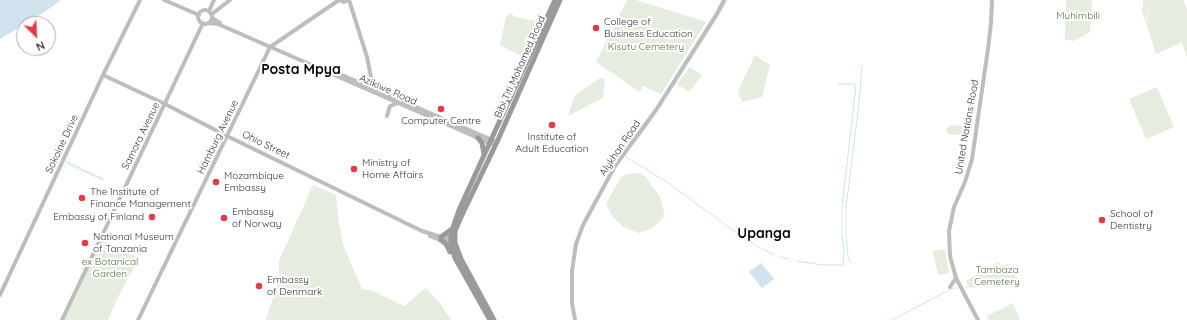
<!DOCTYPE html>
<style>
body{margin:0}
#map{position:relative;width:1187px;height:320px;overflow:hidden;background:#fff;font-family:Quicksand,sans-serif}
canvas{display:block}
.north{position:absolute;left:16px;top:16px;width:40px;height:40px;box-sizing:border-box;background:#fff;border:1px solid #adadad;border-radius:50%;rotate:156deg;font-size:11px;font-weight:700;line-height:16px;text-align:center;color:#333}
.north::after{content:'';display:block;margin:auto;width:14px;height:18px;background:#e63946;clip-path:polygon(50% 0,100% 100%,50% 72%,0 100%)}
</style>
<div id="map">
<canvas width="1187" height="320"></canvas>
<div class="north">N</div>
</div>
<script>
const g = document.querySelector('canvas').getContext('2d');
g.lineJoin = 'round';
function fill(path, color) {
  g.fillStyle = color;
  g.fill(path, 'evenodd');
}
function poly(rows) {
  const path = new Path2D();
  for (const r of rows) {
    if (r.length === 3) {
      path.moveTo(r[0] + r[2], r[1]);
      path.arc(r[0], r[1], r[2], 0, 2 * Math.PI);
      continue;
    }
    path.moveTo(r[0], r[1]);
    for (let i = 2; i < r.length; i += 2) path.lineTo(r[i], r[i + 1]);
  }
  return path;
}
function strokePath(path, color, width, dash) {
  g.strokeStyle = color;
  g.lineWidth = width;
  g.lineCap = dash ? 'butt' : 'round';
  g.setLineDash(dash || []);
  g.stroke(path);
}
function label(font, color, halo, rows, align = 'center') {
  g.font = font + ' Quicksand,sans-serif';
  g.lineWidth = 4;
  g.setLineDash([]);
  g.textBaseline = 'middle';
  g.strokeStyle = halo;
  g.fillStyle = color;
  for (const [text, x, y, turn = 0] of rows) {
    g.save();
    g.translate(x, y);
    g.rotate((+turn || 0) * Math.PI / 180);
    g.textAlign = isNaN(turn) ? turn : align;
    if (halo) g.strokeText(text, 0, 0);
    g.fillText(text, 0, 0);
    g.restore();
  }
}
fill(poly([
 [627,0,636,0,706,22,661,94,643,86,640,92,596,62],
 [1066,0,1092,0,1090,32,1074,41,1065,39],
 [1143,0,1150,0,1151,2,1151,0,1183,0,1187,9,1187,58,1182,42,1156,54,1146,23,1151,5,1145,21,1141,8,1143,7],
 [510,13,516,17,540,22,523,57,500,45,506,17],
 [755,55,770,65,762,97,742,102,738,91],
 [690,67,702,75,689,92,677,84],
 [600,78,605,80,603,98,568,116,575,95],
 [1157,87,1174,127,1146,139,1129,99],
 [950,125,970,127,969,136,948,134,946,130],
 [639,173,645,176,660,197,664,211,663,218,658,223,650,229,639,233,623,227,610,213,606,203,621,177,627,174],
 [313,185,336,195,339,224,344,247,362,289,373,291,404,306,426,288,439,302,451,320,266,320,279,278,279,261],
 [101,239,139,258,118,297,108,320,64,320],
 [945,249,949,273,938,275,933,251],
 [998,262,1001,266,1008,264,1018,279,1017,280,1010,285,965,288,968,286,966,281],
 [1013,303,1020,320,989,320,987,316]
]), '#e6ecdf');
fill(poly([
 [0,0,61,0,46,11,0,39],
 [761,263,774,279,762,288,749,272]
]), '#cfe2ee');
strokePath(poly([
 [666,98,720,13,727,0],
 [660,108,664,101],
 [635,142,654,116],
 [625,154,626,157,665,181,741,236],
 [66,161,103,179],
 [68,164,103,180],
 [747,240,760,248],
 [763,249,774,255],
 [780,257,789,259],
 [797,261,823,265,843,265,844,250,842,235,842,207,856,85,852,84,838,84],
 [852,263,849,260,848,256,846,233,846,208,859,103,862,66],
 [892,320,953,288,957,288]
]), '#cfe2ee', 1);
strokePath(poly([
 [164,0,199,15],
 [349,0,367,57,372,82,378,91],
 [205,17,7],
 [209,11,214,0],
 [212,14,230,0],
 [212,18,220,23],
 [208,23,218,24,494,145],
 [335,72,497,142],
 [103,75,165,104,227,136,422,231,438,236,453,238],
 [387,116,390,106,398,103],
 [430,236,444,241,453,241],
 [950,287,956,278],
 [0,295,103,75,140,0],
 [62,320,203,23],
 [138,320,270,47,339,0,344,2,348,0],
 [575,320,572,303,572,271,576,244,583,225,615,166,656,110,718,12,724,0],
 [978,320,956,278,950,256,949,231,954,207,965,182,972,159,988,49,991,23,992,0]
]), '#bdbdbd', 4);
strokePath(poly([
 [478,138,482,143,484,154],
 [441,237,452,229],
 [441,240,446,244,450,252],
 [490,320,455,258,451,244,451,233,459,210,555,0],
 [494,320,461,259,455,243,455,231,461,217,497,142,560,0]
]), '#9a9a9a', 5);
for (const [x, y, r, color] of [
 [596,28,4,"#e63946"],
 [441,109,4,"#e63946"],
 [552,125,4,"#e63946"],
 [354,169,4,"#e63946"],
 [216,182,4,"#e63946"],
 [82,198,4,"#e63946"],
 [152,217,4,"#e63946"],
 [224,218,4,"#e63946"],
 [1102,220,4,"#e63946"],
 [85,243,4,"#e63946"],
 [259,286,4,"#e63946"]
]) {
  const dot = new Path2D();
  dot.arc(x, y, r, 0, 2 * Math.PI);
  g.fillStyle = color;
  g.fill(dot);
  strokePath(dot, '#fff', 1.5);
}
label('10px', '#56703f', '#fff', [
 ["Muhimbili",1078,16],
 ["Kisutu Cemetery",646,47],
 ["ex Botanical",110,262],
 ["Garden",110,274],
 ["Tambaza",997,270],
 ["Cemetery",997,282]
]);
label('10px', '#333', '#fff', [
 ["College of",604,22],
 ["Business Education",604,34],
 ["Computer Centre",441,121,"center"],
 ["Institute of",552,137,"center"],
 ["Adult Education",552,149,"center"],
 ["Ministry of",362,163],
 ["Home Affairs",362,175],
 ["Mozambique",224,176],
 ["Embassy",224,188],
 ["The Institute of",90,192],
 ["Finance Management",90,204],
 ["Embassy",232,212],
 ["of Norway",232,224],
 ["School of",1110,214],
 ["Dentistry",1110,226],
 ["Embassy of Finland",144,217,"right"],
 ["National Museum",93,237],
 ["of Tanzania",93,249],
 ["Embassy",267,280],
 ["of Denmark",267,292]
], 'left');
label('10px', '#333', '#fff', [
 ["Bibi Titi Mohamed Road",520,67,-66],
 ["Azikiwe Road",388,90,24],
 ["United Nations Road",967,127,-80],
 ["Samora Avenue",141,136,-64],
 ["Hamburg Avenue",218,137,-64],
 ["Sokoine Drive",62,144,-65],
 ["Ohio Street",266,145,26],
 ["Alykhan Road",620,148,-56]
]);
label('bold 14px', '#000', '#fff', [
 ["Posta Mpya",301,70],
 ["Upanga",764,234]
]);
</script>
